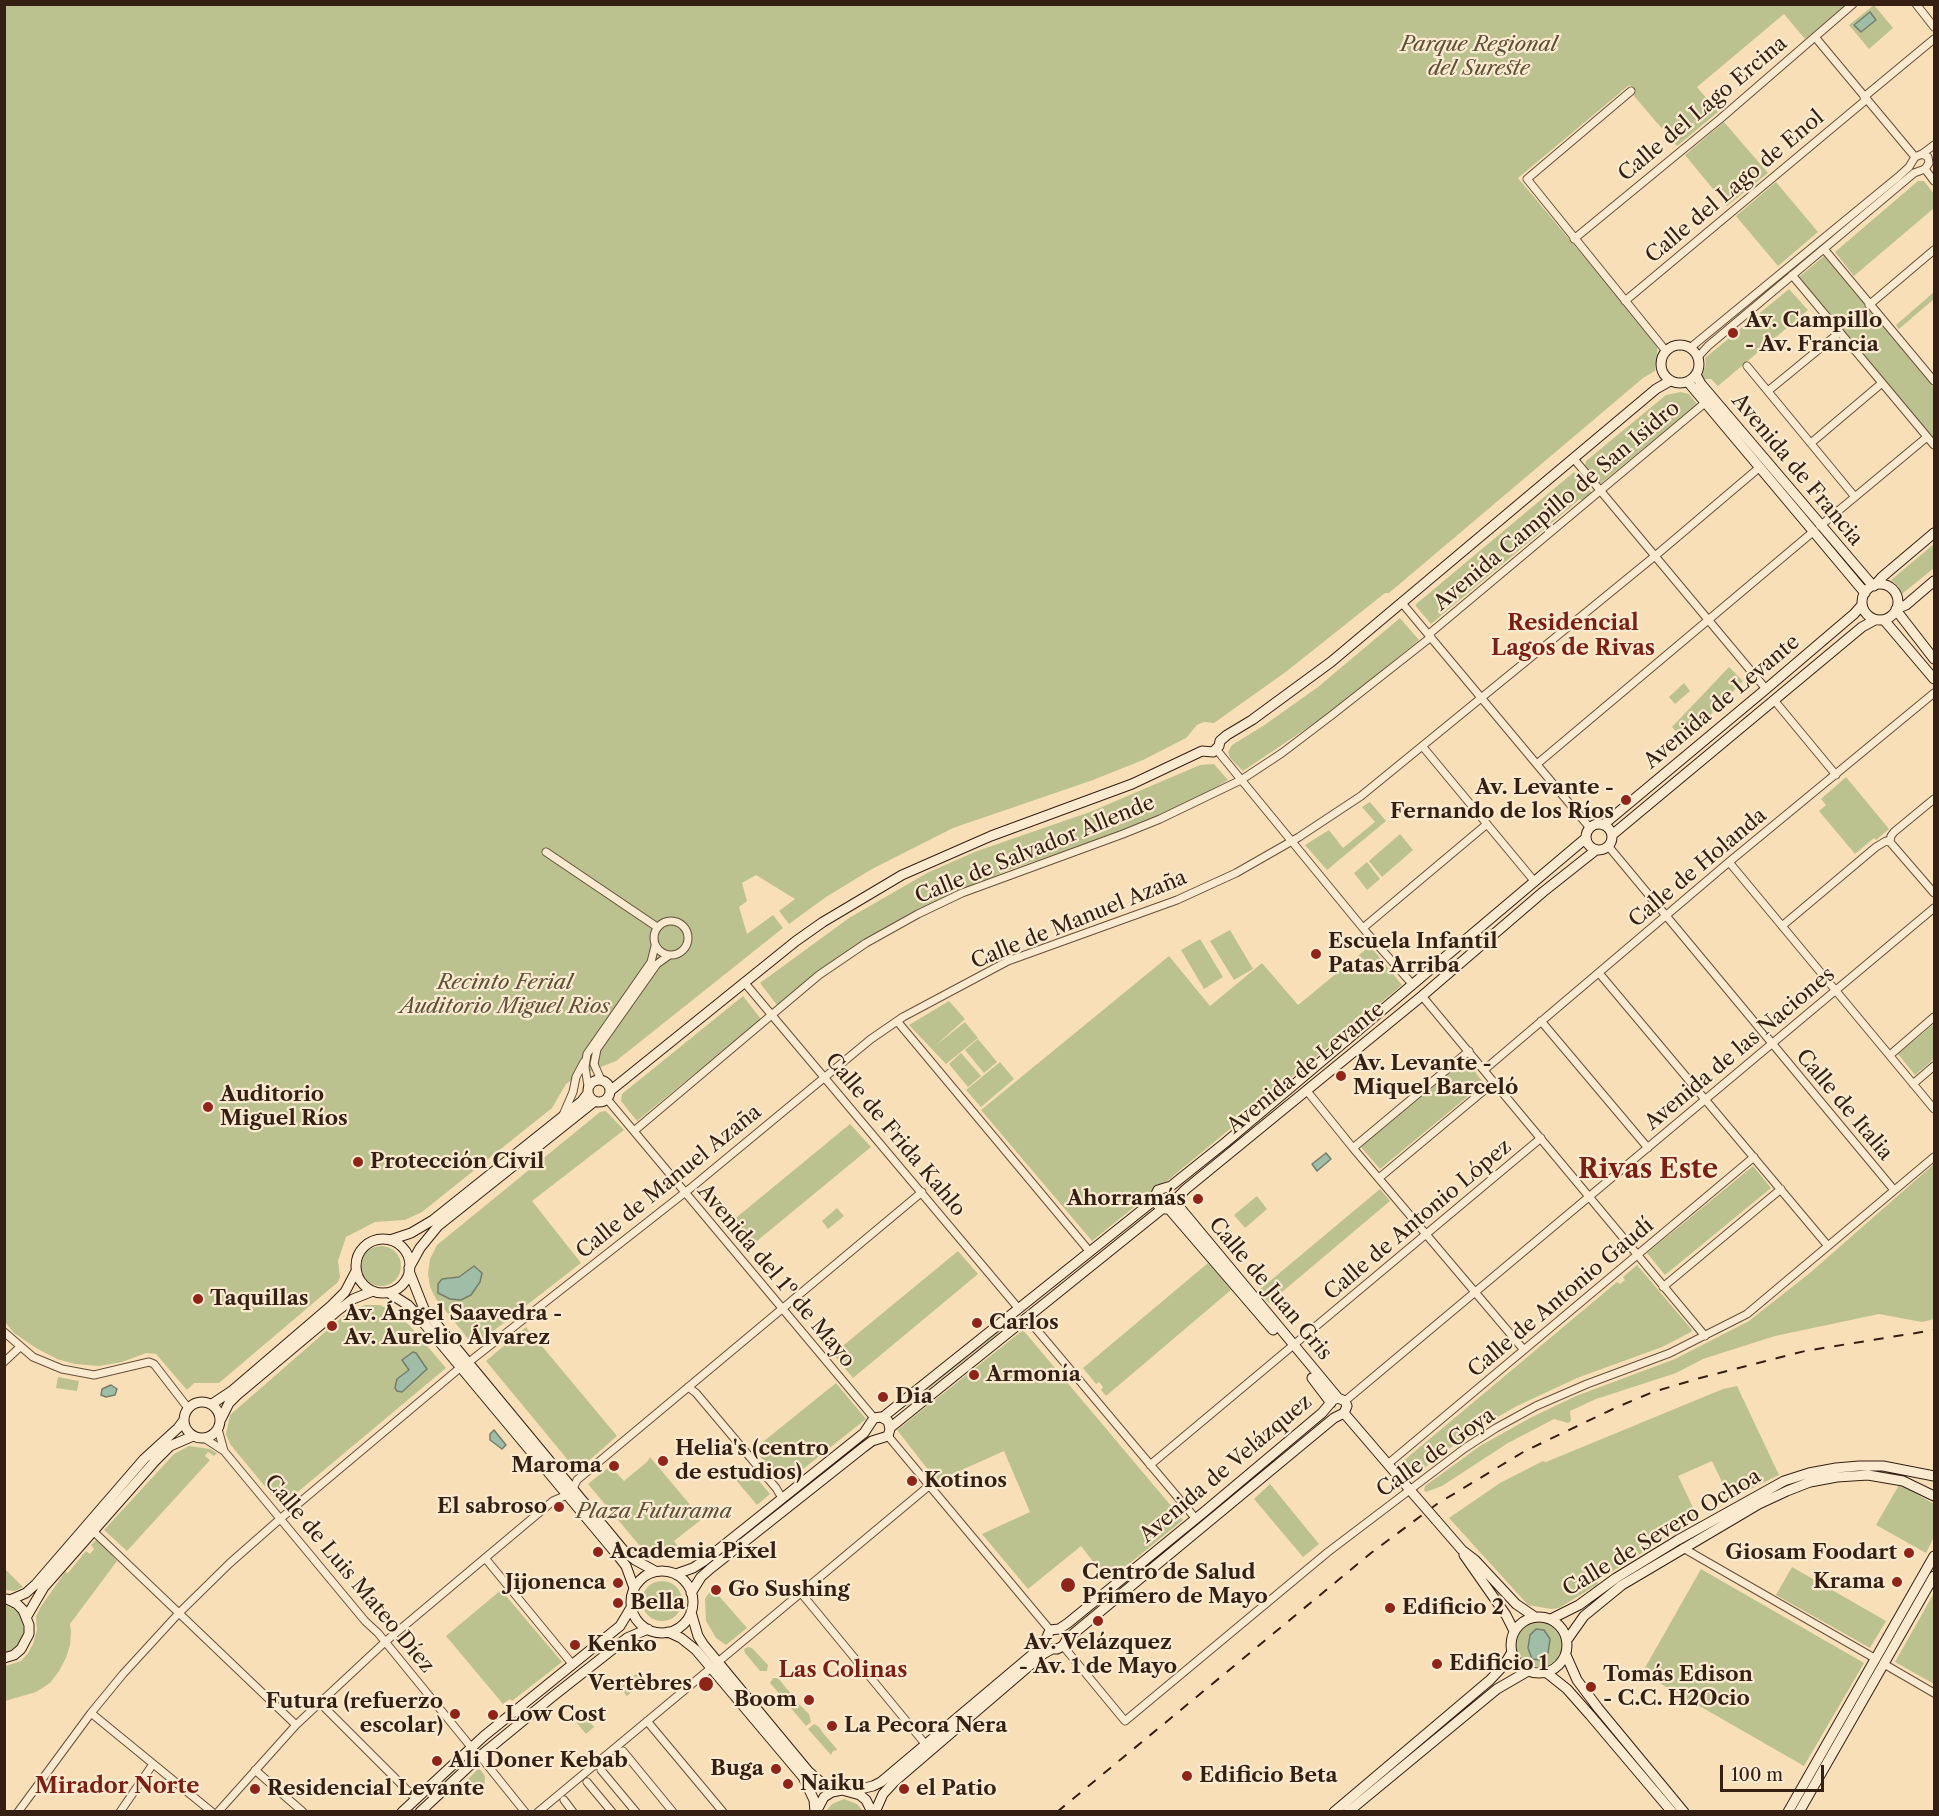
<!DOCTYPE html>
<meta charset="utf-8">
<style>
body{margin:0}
#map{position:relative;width:1939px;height:1816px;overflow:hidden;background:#f9dfb7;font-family:"Libre Caslon Text",serif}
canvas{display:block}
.frame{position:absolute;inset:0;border:6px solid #351f12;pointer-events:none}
.scale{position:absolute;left:1720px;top:1765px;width:104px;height:27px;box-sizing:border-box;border:3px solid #351f12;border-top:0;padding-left:8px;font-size:18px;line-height:21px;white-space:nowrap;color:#351f12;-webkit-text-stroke:4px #fbead0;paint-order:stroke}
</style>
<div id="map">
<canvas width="1939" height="1816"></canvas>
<div class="frame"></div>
<div class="scale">100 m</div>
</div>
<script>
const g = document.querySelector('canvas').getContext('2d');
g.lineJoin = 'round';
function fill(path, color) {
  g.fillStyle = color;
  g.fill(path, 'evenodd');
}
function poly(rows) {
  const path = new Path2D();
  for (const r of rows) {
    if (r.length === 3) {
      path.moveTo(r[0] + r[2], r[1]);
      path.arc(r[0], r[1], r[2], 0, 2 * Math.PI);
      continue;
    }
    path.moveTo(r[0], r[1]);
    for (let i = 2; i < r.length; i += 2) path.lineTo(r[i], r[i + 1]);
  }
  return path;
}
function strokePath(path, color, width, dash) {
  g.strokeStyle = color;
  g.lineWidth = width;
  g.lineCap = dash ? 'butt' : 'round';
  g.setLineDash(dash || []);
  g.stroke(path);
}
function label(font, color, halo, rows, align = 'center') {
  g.font = font + ' "Libre Caslon Text",serif';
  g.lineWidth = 4.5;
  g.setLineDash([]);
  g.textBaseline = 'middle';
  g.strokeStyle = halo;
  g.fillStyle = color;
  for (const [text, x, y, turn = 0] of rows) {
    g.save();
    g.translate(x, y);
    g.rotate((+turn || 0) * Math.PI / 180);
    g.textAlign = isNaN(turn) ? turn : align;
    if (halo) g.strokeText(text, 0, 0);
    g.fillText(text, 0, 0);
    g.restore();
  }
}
fill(poly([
 [5,5,1847,5,1805,39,1784,14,1697,87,1718,112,1677,146,1634,96,1631,85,1628,86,1518,178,1658,345,1655,371,1643,378,1389,593,1385,593,1287,671,1214,723,1204,722,1197,725,1186,738,1143,760,1093,780,953,828,872,869,826,897,789,924,779,911,795,899,756,875,742,883,747,901,739,907,747,934,773,915,783,928,616,1061,576,1077,566,1084,552,1108,422,1212,405,1220,375,1222,346,1237,338,1261,340,1277,338,1282,219,1383,194,1383,187,1390,156,1354,146,1353,122,1362,99,1366,75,1364,57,1359,36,1348,14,1333,5,1322],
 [1874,5,1893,28,1869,49,1849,25],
 [1724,122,1768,173,1727,206,1685,155],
 [1918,181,1924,181,1934,194,1934,208,1854,276,1835,252],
 [1776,182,1818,232,1778,266,1736,216],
 [1824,256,1934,388,1934,443,1798,278],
 [1789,289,1808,310,1718,386,1711,379,1705,379,1702,376,1706,364,1705,358],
 [1934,292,1934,299,1899,329,1896,325],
 [1681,392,1689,394,1697,404,1600,484,1585,466,1586,461,1666,395],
 [1574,472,1593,494,1583,502,1580,499,1431,624,1415,605],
 [1934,544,1934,568,1902,594,1898,586,1891,580],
 [1400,618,1419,640,1331,712,1243,771,1230,758,1228,752,1232,745,1263,726,1318,687],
 [1729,667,1743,681,1685,741,1672,727],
 [1684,683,1690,691,1675,704,1669,697],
 [1214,764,1228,780,1203,795,1125,830,1009,870,943,898,881,931,827,966,777,1005,760,983,849,918,927,873,977,851,1090,812,1200,765],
 [1846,777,1889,829,1876,840,1874,838,1855,854,1819,811,1826,805,1821,799],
 [1370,802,1386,821,1327,870,1305,845,1329,830,1343,848,1375,822,1362,807],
 [1400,834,1413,850,1382,877,1369,861],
 [1367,862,1380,879,1367,890,1354,873],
 [1230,930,1253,969,1234,980,1210,941],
 [1200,939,1223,977,1204,989,1181,950],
 [1370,946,1402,985,1288,1080,1285,1076,1279,1082,1282,1086,1167,1181,1157,1185,1148,1196,1092,1241,981,1110,1169,956,1210,1006,1262,963,1298,1005],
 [743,996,761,1019,637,1121,621,1101,622,1094],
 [949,1001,965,1019,935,1046,965,1022,978,1038,946,1064,909,1025],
 [1934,1024,1934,1059,1915,1075,1898,1054],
 [978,1039,997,1062,984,1073,965,1050],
 [961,1053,981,1076,968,1087,949,1064],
 [1000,1062,1014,1079,981,1107,966,1090],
 [1462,1063,1464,1066,1468,1063,1484,1083,1380,1169,1361,1147],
 [606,1111,624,1130,532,1201,581,1263,474,1346,436,1299,430,1287,428,1274,430,1259,437,1245,600,1112],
 [850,1124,871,1147,746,1250,726,1226],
 [1934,1164,1934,1319,1922,1322,1879,1314,1775,1336,1703,1359,1676,1373,1596,1399,1570,1411,1571,1421,1568,1423,1554,1419,1508,1443,1442,1486,1426,1492,1424,1490,1425,1486,1480,1446,1530,1418,1576,1396,1675,1359,1749,1321,1811,1272],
 [1753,1166,1771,1188,1665,1275,1647,1253],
 [1380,1189,1390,1201,1269,1303,1258,1291],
 [1257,1196,1267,1209,1245,1228,1234,1215],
 [837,1208,844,1216,828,1229,822,1221],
 [381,1266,20],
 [958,1251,978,1274,853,1378,833,1354],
 [1208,1263,1231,1290,1106,1396,1101,1390,1103,1387,1099,1382,1096,1384,1083,1368],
 [1637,1265,1692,1330,1691,1332,1662,1347,1577,1378,1517,1406,1473,1431,1413,1476,1402,1462,1617,1282,1620,1284,1625,1280,1623,1277],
 [365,1305,380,1305,396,1313,410,1326,446,1368,281,1506,230,1444,226,1434,230,1415,348,1312],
 [1005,1325,1006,1327,907,1406,905,1405],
 [526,1327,617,1436,577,1471,486,1361],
 [1023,1330,1183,1520,1108,1581,1081,1546,1028,1589,982,1534,1030,1512,1004,1451,937,1481,897,1430],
 [58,1377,79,1381,77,1391,56,1388],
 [836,1383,866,1419,793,1477,790,1474,781,1482,754,1449],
 [1737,1386,1779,1475,1730,1499,1712,1461,1678,1476,1698,1518,1670,1534,1669,1531,1663,1535,1665,1538,1597,1581,1598,1584,1559,1608,1551,1609,1528,1605,1449,1518,1500,1483,1543,1461,1546,1462,1723,1389],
 [189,1446,210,1449,217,1453,214,1456,208,1452,205,1456,210,1460,127,1551,104,1530,174,1454],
 [650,1457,702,1519,674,1541,686,1557,639,1545,588,1484,610,1466,624,1481,648,1461],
 [749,1469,770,1494,757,1505,736,1480],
 [1270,1484,1319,1544,1303,1557,1254,1499],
 [1899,1485,1912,1491,1934,1504,1934,1537,1926,1553,1876,1525],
 [97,1539,117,1561,70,1624,71,1632,70,1645,66,1658,59,1671,50,1683,36,1692,5,1701,5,1666,21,1661,28,1653,33,1644,37,1630,36,1617,40,1608,65,1572,68,1573,86,1551,90,1554,94,1549,91,1545],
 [1792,1567,1886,1621,1870,1648,1776,1595],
 [5,1569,23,1587,15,1591,5,1590],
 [1701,1569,1864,1663,1804,1766,1642,1673],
 [662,1601,20],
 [712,1588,747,1628,726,1645,716,1638,706,1621,705,1599],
 [501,1590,562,1662,512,1701,510,1699,503,1704,446,1636],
 [1934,1593,1934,1684,1895,1662],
 [4,1604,18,1612,23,1621,24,1631,21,1640,15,1648,5,1653],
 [1539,1644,23],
 [748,1647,752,1648,768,1665,767,1671,760,1671,745,1653,744,1649],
 [636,1674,643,1682,627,1696,620,1688],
 [773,1678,778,1678,792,1695,783,1698,770,1683],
 [786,1699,794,1699,809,1714,811,1722,806,1726,784,1700],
 [584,1715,594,1727,586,1734,576,1722],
 [814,1724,819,1727,823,1733,836,1748,837,1750,833,1751,831,1755,808,1729],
 [479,1768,485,1776,484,1793,474,1791,466,1781],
 [844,1799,857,1804,863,1811,826,1811,832,1804]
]), '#bcc28f');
const water = poly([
 [1870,12,1876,20,1861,32,1854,25,1870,12],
 [1326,1153,1331,1159,1317,1171,1312,1164,1326,1153],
 [474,1266,482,1273,480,1282,471,1295,461,1300,450,1299,438,1293,438,1284,442,1279,459,1277,474,1266],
 [413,1352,416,1353,427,1369,402,1392,397,1391,395,1388,397,1379,409,1370,402,1360,413,1352],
 [111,1385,117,1389,115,1395,106,1397,101,1395,102,1389,111,1385],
 [494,1430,506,1445,502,1449,490,1440,490,1434,494,1430],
 [1536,1629,1544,1630,1550,1639,1548,1653,1540,1660,1532,1659,1528,1648,1530,1635,1536,1629]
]);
fill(water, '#a0bda8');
strokePath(water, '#757e6c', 1.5);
const street = poly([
 [1916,4,1934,27],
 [1815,37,1915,157],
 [1631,91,1527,179,1666,351],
 [1864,97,1934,39],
 [1922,154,1934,145],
 [1925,169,1934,181],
 [1574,239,1720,119,1853,4],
 [1824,249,1934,381],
 [1792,275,1934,445],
 [1625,301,1867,99],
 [1869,305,1934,250],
 [1690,348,1898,177,1909,167,1915,157,1922,154,1928,157,1929,163,1925,169,1914,173,1708,346,1698,357],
 [1747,366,1855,497],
 [1768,391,1840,332],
 [1811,443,1882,383],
 [1574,459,1766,689],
 [1820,526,1927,437],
 [1402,603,1590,828],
 [1429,634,1706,402],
 [1774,700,1836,775],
 [1423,747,1535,882],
 [1216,749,1367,933,1413,985],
 [1537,764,1814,531],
 [1890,842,1934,893],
 [1609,847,1894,1190],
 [546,852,657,927],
 [1729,862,1934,1109],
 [671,938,17],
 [1782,926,1876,847,1886,841,1890,842,1891,836,1894,832,1934,799],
 [1363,928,1487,824],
 [1599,973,1828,1246],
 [744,982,1019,1309],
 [1422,996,1705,1336],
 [897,1021,1090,1252],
 [1541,1021,1648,1148],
 [1890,1055,1934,1017],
 [1484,1070,1729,862,1934,693],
 [601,1080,594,1064,597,1049,657,964,668,956],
 [1913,1084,1934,1066],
 [588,1086,585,1067,587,1054,651,962,655,946],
 [1307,1091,1353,1148,1524,1350],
 [607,1099,874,1418],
 [563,1115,573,1092,576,1077,584,1062],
 [634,1131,819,975,866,943,918,914,962,893,1123,834,1160,819,1241,780,1282,753,1332,715,1431,637],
 [1353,1148,1469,1051],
 [1379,1178,1494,1082],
 [1663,1287,1781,1189],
 [1026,1317,1196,1519],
 [4,1332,33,1357,62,1369,94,1375,149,1362,154,1364,188,1408],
 [4,1362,20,1347],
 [469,1362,692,1187,871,1039,903,1017,1008,961,1177,900,1236,873,1299,837,1361,796,1655,556,1760,467],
 [688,1387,696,1393,776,1488,782,1498],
 [1345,1401,1934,908],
 [218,1429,224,1451],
 [888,1436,1050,1630],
 [204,1438,224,1451,365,1621,378,1633,471,1747],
 [1389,1463,1754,1157],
 [1150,1465,1541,1138],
 [573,1489,577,1480,922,1192],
 [92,1530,296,1725],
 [1683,1548,1876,1659],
 [485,1558,573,1665],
 [801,1593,926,1745],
 [1063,1646,1125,1721,1328,1552,1465,1448,1496,1428,1536,1406,1587,1384,1670,1353,1747,1314,1934,1157],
 [718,1662,930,1485],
 [1884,1664,1934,1693],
 [319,1702,415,1798],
 [91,1713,212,1812],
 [647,1721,723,1812],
 [623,1751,673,1812],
 [480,1756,525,1812],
 [255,1770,303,1812],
 [601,1770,636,1812],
 [587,1782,612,1812],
 [564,1800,573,1812],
 [18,1812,91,1713,123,1674,179,1613,230,1563,280,1519,461,1367],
 [120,1812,153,1764],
 [218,1812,296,1725,385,1642,553,1501,567,1495],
 [538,1812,711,1668]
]);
const secondary = poly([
 [1680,364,19],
 [1696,375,1701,384,1873,586],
 [1688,382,1865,593],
 [1880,602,18],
 [1874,586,1882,577,1934,533],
 [1896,609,1906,605,1934,581],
 [1896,610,1934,659],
 [1884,620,1934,679],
 [1599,837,13],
 [1603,825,1766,689,1854,614,1862,605],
 [1612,835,1862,627,1875,620],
 [599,1091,11],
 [610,1091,796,941,823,922,902,875,991,836,1132,784,1202,751,1213,752,1219,746,1220,741,1227,735,1252,720,1331,662,1656,389,1670,381],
 [1155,1198,1156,1203,1162,1209,1168,1209,1174,1206,1177,1198,1186,1189,1422,996,1543,892,1596,850],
 [1176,1203,1338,1398],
 [1169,1209,1273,1330],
 [383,1266,27],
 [390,1240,411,1233,433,1220,582,1101,588,1093],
 [409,1268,420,1248,438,1226,595,1101],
 [409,1271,424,1309,625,1552,635,1560,655,1571],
 [389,1293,408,1305,417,1315,619,1557,626,1566,634,1588],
 [1312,1378,1331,1403],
 [202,1420,18],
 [212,1404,233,1390,331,1306,345,1292,356,1271],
 [1344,1413,1416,1497],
 [883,1417,1152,1202,1158,1190,1171,1186,1226,1142,1586,838],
 [221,1419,229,1403,237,1395,336,1312,353,1299,373,1291],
 [891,1427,1162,1209],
 [1436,1520,1462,1550,1475,1560,1516,1604,1535,1617],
 [1464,1555,1506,1615,1514,1631],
 [662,1602,31],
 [676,1574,693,1568,704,1561,864,1433,874,1418,881,1417,888,1421,890,1429,888,1436,872,1441,864,1447,710,1569,701,1577,691,1593],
 [10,1600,26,1593,36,1584,144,1459,178,1428,184,1420],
 [691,1612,698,1636,703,1644,809,1772,824,1785,842,1790],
 [27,1616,44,1587,155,1461,170,1446,193,1436],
 [1539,1645,28],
 [1551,1619,1579,1605,1616,1578,1678,1540,1784,1481,1809,1473,1836,1468,1859,1466,1883,1466,1934,1476],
 [668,1632,681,1638,696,1650,803,1777,814,1800,815,1812],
 [1567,1640,1584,1616,1622,1585,1759,1504,1787,1491,1810,1482,1837,1477,1868,1475,1903,1481,1934,1496],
 [1566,1655,1577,1680,1598,1708,1684,1812],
 [4,1658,14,1655,21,1649,29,1634,29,1625,23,1610,17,1604,7,1599],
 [1547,1673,1567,1689,1590,1715,1672,1812],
 [852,1791,873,1786,881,1782,1039,1649,1044,1644,1050,1630,1059,1629,1068,1623,1204,1512,1322,1413,1333,1400,1338,1398,1345,1401,1347,1406,1344,1413],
 [402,1812,484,1736,620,1626,632,1606],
 [420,1812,480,1756,552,1697,627,1638,648,1629],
 [816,1812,824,1797,832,1792,842,1790,860,1795,866,1800,872,1812],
 [875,1812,883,1794,895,1781,1043,1654,1052,1649,1057,1649,1063,1646,1067,1639,1334,1418,1344,1413],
 [1334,1812,1490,1680,1504,1665,1512,1652],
 [1348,1812,1497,1689,1528,1671],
 [1788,1812,1934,1556],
 [1799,1812,1934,1576]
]);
strokePath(street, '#664f3b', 9);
strokePath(secondary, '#351f12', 11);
strokePath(street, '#fbead0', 7);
strokePath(secondary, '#fbead0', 9);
strokePath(poly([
 [1057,1812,1371,1553,1437,1504,1525,1451,1615,1408,1653,1392,1700,1378,1805,1351,1934,1330]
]), '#351f12', 2, [10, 10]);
const secondaryBridge = poly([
 [1416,1497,1436,1520]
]);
strokePath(secondaryBridge, '#351f12', 11, []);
strokePath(secondaryBridge, '#fbead0', 9);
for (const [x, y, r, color] of [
 [1733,333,6,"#8f2418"],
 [1626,800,6,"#8f2418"],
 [1316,954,6,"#8f2418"],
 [1341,1076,6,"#8f2418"],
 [208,1107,6,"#8f2418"],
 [358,1162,6,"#8f2418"],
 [1198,1199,6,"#8f2418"],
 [198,1299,6,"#8f2418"],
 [977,1323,6,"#8f2418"],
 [332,1326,6,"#8f2418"],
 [974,1375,6,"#8f2418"],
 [883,1397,6,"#8f2418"],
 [663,1461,6,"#8f2418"],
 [614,1466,6,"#8f2418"],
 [912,1481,6,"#8f2418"],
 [559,1507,6,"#8f2418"],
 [598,1552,6,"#8f2418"],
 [1909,1553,6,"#8f2418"],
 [1897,1582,6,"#8f2418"],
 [618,1583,6,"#8f2418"],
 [1068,1585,8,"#8f2418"],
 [716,1590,6,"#8f2418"],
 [618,1603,6,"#8f2418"],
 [1390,1608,6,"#8f2418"],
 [1098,1621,6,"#8f2418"],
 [575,1645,6,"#8f2418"],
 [1437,1664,6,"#8f2418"],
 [706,1684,8,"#8f2418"],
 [1591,1687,6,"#8f2418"],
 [809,1700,6,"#8f2418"],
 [455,1714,6,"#8f2418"],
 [493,1715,6,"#8f2418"],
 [832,1726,6,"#8f2418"],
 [437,1761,6,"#8f2418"],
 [776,1769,6,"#8f2418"],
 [1187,1776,6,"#8f2418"],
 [788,1784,6,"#8f2418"],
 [255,1789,6,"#8f2418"],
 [904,1789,6,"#8f2418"]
]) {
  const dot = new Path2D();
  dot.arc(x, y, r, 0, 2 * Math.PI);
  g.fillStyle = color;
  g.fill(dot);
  strokePath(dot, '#fbead0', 2);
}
label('italic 21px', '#5e5038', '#fbead0', [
 ["Parque Regional",1479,45],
 ["del Sureste",1479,69],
 ["Recinto Ferial",505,983],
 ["Auditorio Miguel Rios",505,1007],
 ["Plaza Futurama",654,1512]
]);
label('21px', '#351f12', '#fbead0', [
 ["Calle del Lago Ercina",1703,109,-40],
 ["Calle del Lago de Enol",1735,187,-40],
 ["Avenida de Francia",1797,470,50],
 ["Avenida Campillo de San Isidro",1557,506,-40],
 ["Avenida de Levante",1722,702,-40],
 ["Calle de Salvador Allende",1035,850,-22],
 ["Calle de Holanda",1698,868,-40],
 ["Calle de Manuel Azaña",1079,920,-22],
 ["Avenida de las Naciones",1740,1049,-40],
 ["Avenida de Levante",1306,1068,-39],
 ["Calle de Italia",1844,1105,50],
 ["Calle de Frida Kahlo",895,1135,50],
 ["Calle de Manuel Azaña",669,1182,-39],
 ["Calle de Antonio López",1418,1220,-40],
 ["Avenida del 1º de Mayo",776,1276,50],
 ["Calle de Juan Gris",1270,1289,50],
 ["Calle de Antonio Gaudí",1561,1298,-40],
 ["Calle de Goya",1436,1453,-35],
 ["Avenida de Velázquez",1226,1469,-40],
 ["Calle de Severo Ochoa",1662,1533,-31],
 ["Calle de Luis Mateo Díez",349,1574,50]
]);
label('bold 21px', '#351f12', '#fbead0', [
 ["Av. Campillo",1745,321],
 ["- Av. Francia",1745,345],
 ["Av. Levante -",1614,788,"right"],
 ["Fernando de los Ríos",1614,812,"right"],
 ["Escuela Infantil",1328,942],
 ["Patas Arriba",1328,966],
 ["Av. Levante -",1353,1064],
 ["Miquel Barceló",1353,1088],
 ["Auditorio",220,1095],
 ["Miguel Ríos",220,1119],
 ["Protección Civil",370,1162],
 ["Ahorramás",1186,1199,"right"],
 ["Taquillas",210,1299],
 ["Av. Ángel Saavedra -",344,1314],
 ["Av. Aurelio Álvarez",344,1338],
 ["Carlos",989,1323],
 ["Armonía",986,1375],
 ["Dia",895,1397],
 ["Helia's (centro",675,1449],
 ["de estudios)",675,1473],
 ["Maroma",602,1466,"right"],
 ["Kotinos",924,1481],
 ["El sabroso",547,1507,"right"],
 ["Academia Pixel",610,1552],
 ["Giosam Foodart",1897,1553,"right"],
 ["Centro de Salud",1082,1573],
 ["Primero de Mayo",1082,1597],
 ["Krama",1885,1582,"right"],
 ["Jijonenca",606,1583,"right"],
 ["Go Sushing",728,1590],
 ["Bella",630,1603],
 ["Edificio 2",1402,1608],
 ["Av. Velázquez",1098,1643,"center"],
 ["- Av. 1 de Mayo",1098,1667,"center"],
 ["Kenko",587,1645],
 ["Edificio 1",1449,1664],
 ["Tomás Edison",1603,1675],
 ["- C.C. H2Ocio",1603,1699],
 ["Vertèbres",692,1684,"right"],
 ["Boom",797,1700,"right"],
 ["Futura (refuerzo",443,1702,"right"],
 ["escolar)",443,1726,"right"],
 ["Low Cost",505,1715],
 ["La Pecora Nera",844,1726],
 ["Ali Doner Kebab",449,1761],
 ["Buga",764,1769,"right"],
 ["Edificio Beta",1199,1776],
 ["Naiku",800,1784],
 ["Residencial Levante",267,1789],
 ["el Patio",916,1789]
], 'left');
label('bold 22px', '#7a1f14', '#fbead0', [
 ["Residencial",1573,624],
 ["Lagos de Rivas",1573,649],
 ["Las Colinas",843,1671],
 ["Mirador Norte",117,1787]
]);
label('bold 27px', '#7a1f14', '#fbead0', [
 ["Rivas Este",1648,1170]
]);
</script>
